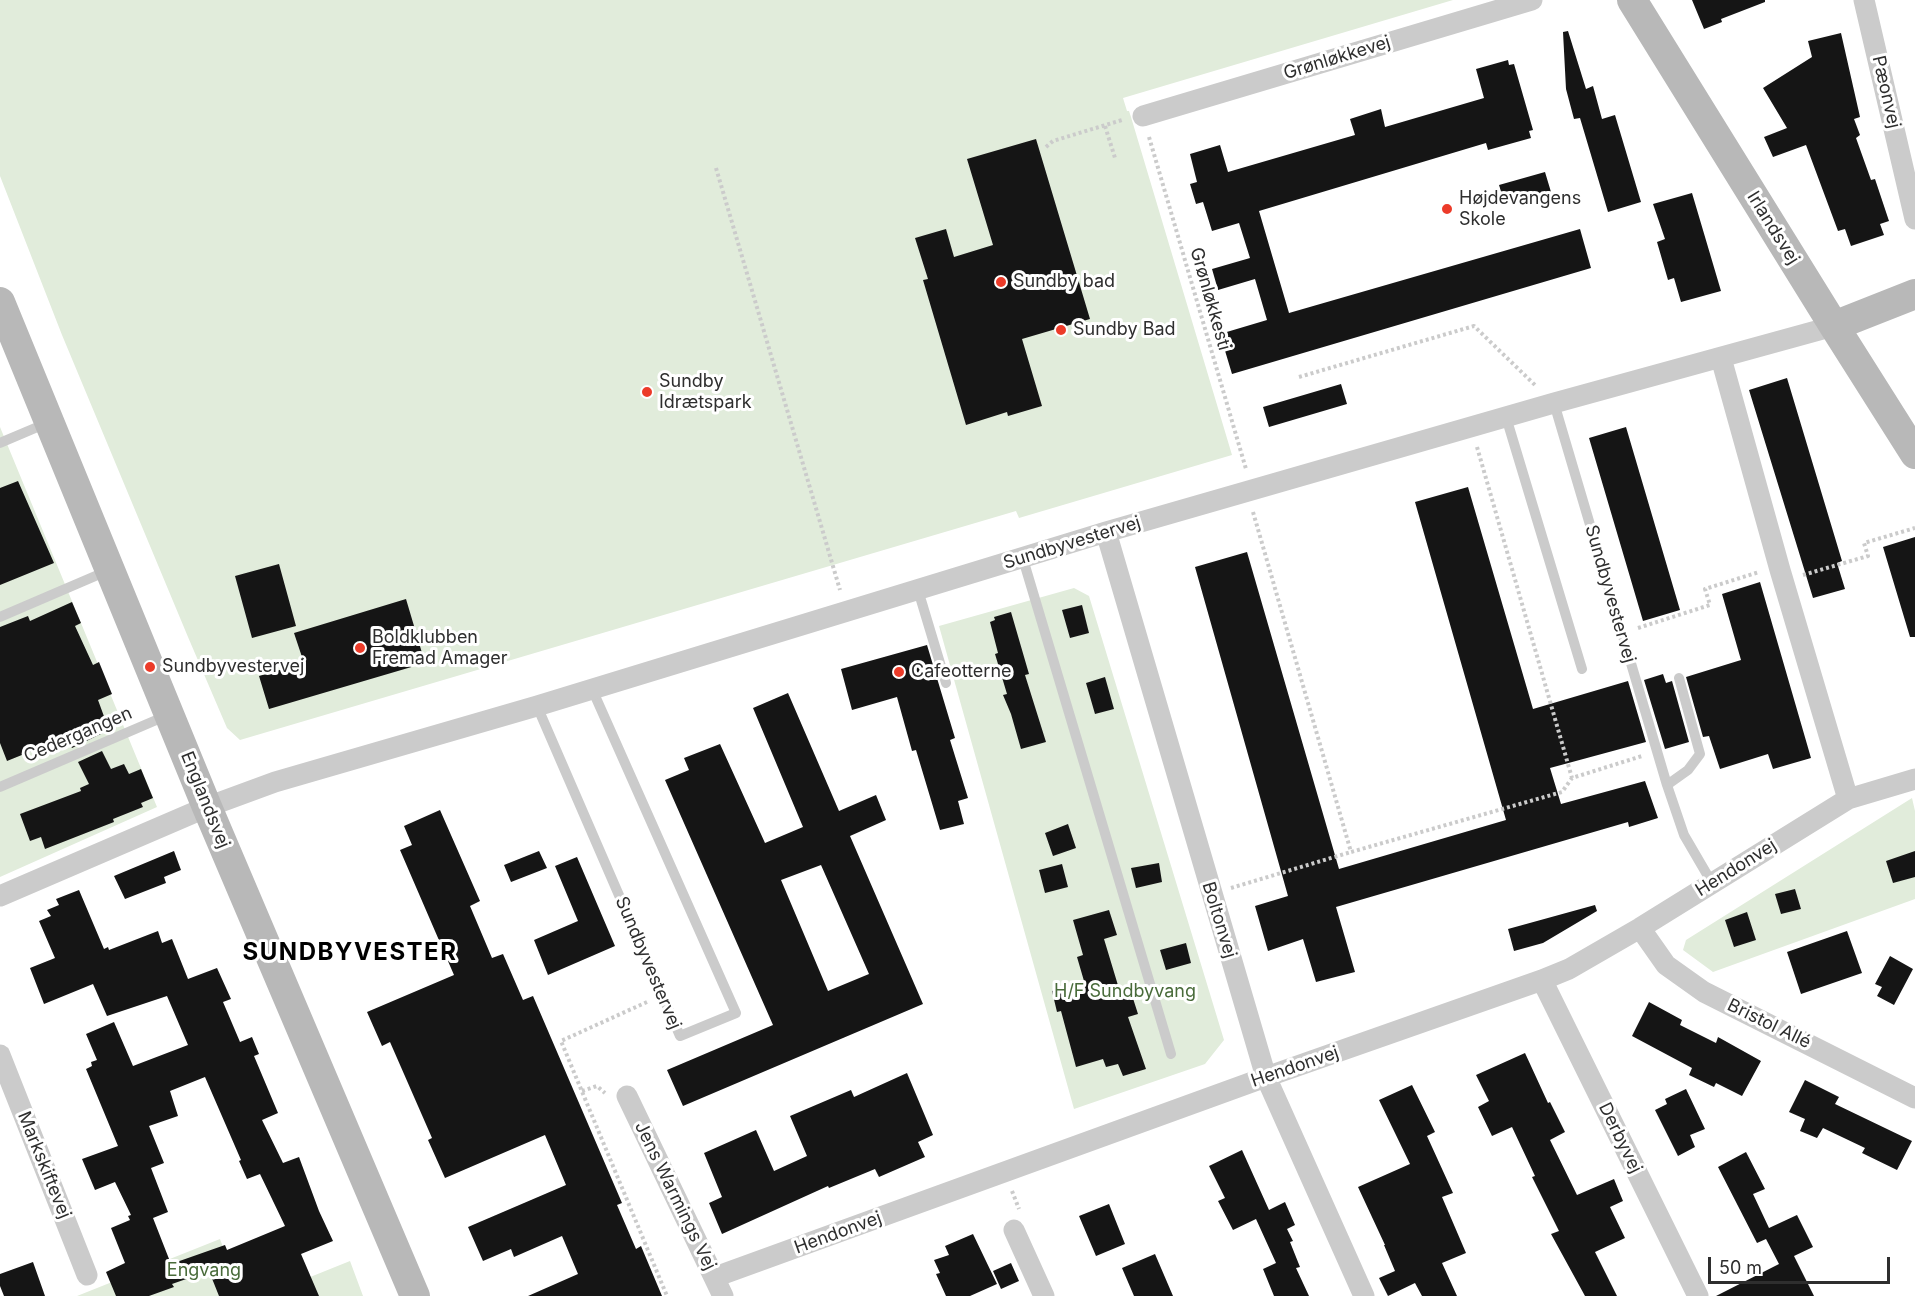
<!DOCTYPE html>
<meta charset="utf-8">
<style>
body{margin:0}
#map{position:relative;width:1915px;height:1296px;overflow:hidden;background:#fff;font-family:Inter,sans-serif}
canvas{display:block}
.scale{position:absolute;left:1708px;top:1257px;width:182px;height:27px;box-sizing:border-box;border:3px solid #2e2e2e;border-top:0;padding-left:8px;font-size:18px;line-height:21px;white-space:nowrap;color:#2e2e2e;-webkit-text-stroke:4px #fff;paint-order:stroke}
</style>
<div id="map">
<canvas width="1915" height="1296"></canvas>
<div class="scale">50 m</div>
</div>
<script>
const g = document.querySelector('canvas').getContext('2d');
g.lineJoin = 'round';
function fill(path, color) {
  g.fillStyle = color;
  g.fill(path, 'evenodd');
}
function poly(rows) {
  const path = new Path2D();
  for (const r of rows) {
    path.moveTo(r[0], r[1]);
    for (let i = 2; i < r.length; i += 2) path.lineTo(r[i], r[i + 1]);
  }
  return path;
}
function strokePath(path, color, width, dash) {
  g.strokeStyle = color;
  g.lineWidth = width;
  g.lineCap = dash ? 'butt' : 'round';
  g.setLineDash(dash || []);
  g.stroke(path);
}
function label(font, color, halo, rows, align = 'center') {
  g.font = font + ' Inter,sans-serif';
  g.lineWidth = 6;
  g.setLineDash([]);
  g.textBaseline = 'middle';
  g.strokeStyle = halo;
  g.fillStyle = color;
  for (const [text, x, y, turn = 0] of rows) {
    g.save();
    g.translate(x, y);
    g.rotate((+turn || 0) * Math.PI / 180);
    g.textAlign = isNaN(turn) ? turn : align;
    if (halo) g.strokeText(text, 0, 0);
    g.fillText(text, 0, 0);
    g.restore();
  }
}
fill(poly([
 [0,0,1453,0,1123,98,1127,111,1129,111,1131,117,1232,455,1019,518,1016,511,240,740,227,728,188,637,62,335,0,176],
 [0,427,157,807,0,877],
 [1074,588,1089,596,1224,1040,1205,1064,1074,1109,939,626],
 [1912,798,1915,811,1915,899,1713,972,1683,950,1686,940],
 [220,1239,241,1296,77,1296],
 [350,1261,363,1296,263,1296]
]), '#e1ecdb');
fill(poly([
 [1692,0,1765,0,1765,2,1721,19,1722,22,1704,29],
 [1568,31,1586,89,1593,86,1602,119,1615,115,1641,202,1608,212,1580,118,1574,119,1566,89,1563,32],
 [1841,33,1860,117,1854,119,1860,135,1856,138,1871,180,1875,179,1889,221,1880,224,1884,235,1851,246,1845,229,1838,231,1806,145,1773,157,1764,137,1787,128,1763,88,1812,57,1808,41],
 [1508,60,1509,65,1514,64,1533,130,1529,131,1531,138,1488,150,1486,143,1259,211,1289,313,1580,229,1591,268,1232,374,1220,334,1267,320,1255,279,1218,290,1212,269,1250,258,1239,223,1212,231,1203,202,1196,204,1190,184,1197,182,1190,154,1220,145,1228,172,1355,135,1350,119,1381,109,1385,127,1484,98,1476,69],
 [1036,139,1090,319,1022,339,1042,406,1008,416,1007,412,966,425,923,280,928,279,915,238,946,229,954,257,993,245,967,159],
 [1545,172,1551,192,1505,205,1499,185],
 [1692,193,1721,291,1681,302,1674,278,1668,280,1657,242,1665,239,1653,204],
 [1787,378,1842,561,1837,563,1845,589,1813,598,1749,390],
 [1341,384,1347,404,1269,427,1263,407],
 [1626,427,1680,610,1643,621,1589,438],
 [18,481,54,563,0,585,0,488],
 [1468,487,1533,709,1628,681,1646,742,1550,768,1561,804,1645,781,1658,818,1629,827,1628,822,1336,907,1355,972,1316,982,1303,939,1268,951,1255,906,1288,896,1195,567,1247,552,1339,869,1506,820,1415,502],
 [1915,537,1915,637,1910,637,1883,547],
 [279,564,296,626,252,638,235,576],
 [1760,582,1811,758,1773,769,1768,754,1720,769,1709,736,1703,737,1686,677,1741,660,1722,594],
 [406,599,425,663,269,709,259,676,304,663,294,633],
 [72,602,81,623,75,626,93,665,99,662,112,694,98,700,109,730,72,748,71,746,57,751,54,742,7,761,0,743,0,627,28,616,30,621],
 [1082,605,1089,633,1070,638,1062,610],
 [1011,612,1029,674,1025,675,1046,742,1021,749,1011,714,1003,695,1007,694,995,654,998,653,990,622,995,620,994,617],
 [927,645,955,738,950,740,968,798,958,801,964,824,940,830,916,750,912,751,897,697,852,710,841,669],
 [1663,674,1666,683,1672,681,1689,742,1665,749,1644,680],
 [1105,677,1114,709,1095,714,1086,683],
 [788,693,839,811,876,795,886,820,850,836,923,1004,683,1106,667,1070,773,1025,665,780,689,770,684,758,720,744,765,843,803,827,753,708],
 [821,865,869,974,828,991,781,880],
 [102,751,111,769,124,764,129,774,141,769,153,798,141,803,143,807,113,819,114,822,45,849,41,837,30,841,20,814,81,791,80,788,89,784,78,762],
 [440,810,480,901,470,906,492,958,503,954,523,1000,533,996,622,1203,617,1205,636,1249,641,1246,662,1296,528,1296,578,1274,562,1236,514,1257,511,1249,483,1261,468,1227,566,1185,545,1135,445,1178,428,1140,432,1138,390,1042,382,1046,367,1012,454,975,400,850,412,845,404,826],
 [1068,824,1076,848,1053,856,1045,833],
 [174,851,181,870,164,877,166,883,125,899,114,876],
 [539,851,547,868,511,882,504,865],
 [1915,851,1915,877,1893,883,1886,861],
 [577,857,615,946,548,975,534,940,578,921,555,866],
 [1159,863,1162,882,1136,888,1131,868],
 [1062,864,1068,887,1045,893,1039,870],
 [1795,889,1801,909,1781,914,1775,894],
 [79,890,104,949,108,947,109,950,158,931,162,943,172,939,188,979,217,968,231,999,223,1002,240,1042,252,1037,259,1054,254,1056,278,1113,262,1120,283,1163,299,1157,319,1211,333,1241,301,1254,319,1296,219,1296,209,1271,172,1284,174,1287,149,1296,116,1296,106,1272,125,1263,111,1228,130,1220,128,1216,131,1215,115,1182,95,1190,82,1159,118,1146,86,1069,92,1066,91,1062,97,1060,86,1034,114,1022,133,1066,188,1045,167,996,107,1016,93,984,44,1004,30,968,55,958,39,921,51,916,47,910,59,905,56,899],
 [205,1077,241,1160,239,1161,247,1179,260,1174,285,1226,227,1250,225,1245,171,1264,153,1218,168,1212,151,1168,164,1163,149,1126,178,1116,170,1091],
 [1595,905,1597,911,1543,943,1514,951,1508,929],
 [1109,910,1117,935,1104,939,1120,992,1130,989,1138,1014,1128,1017,1146,1069,1123,1076,1118,1064,1106,1067,1103,1059,1076,1067,1061,1011,1057,1012,1052,991,1084,981,1077,957,1083,955,1073,920],
 [1747,912,1756,940,1734,947,1725,920],
 [1847,931,1862,973,1801,994,1787,952],
 [1186,943,1191,963,1166,970,1160,950],
 [1890,956,1913,969,1894,1005,1877,996,1882,987,1875,984],
 [1649,1002,1682,1020,1680,1025,1716,1043,1718,1037,1761,1061,1742,1096,1716,1083,1714,1087,1689,1075,1692,1068,1632,1036],
 [1525,1053,1548,1103,1550,1102,1565,1132,1550,1140,1577,1195,1614,1179,1623,1201,1610,1207,1625,1238,1595,1252,1617,1296,1585,1296,1551,1234,1559,1231,1532,1177,1535,1176,1512,1127,1492,1136,1478,1107,1489,1101,1476,1075],
 [907,1073,933,1135,918,1142,925,1157,879,1177,875,1169,829,1188,828,1186,722,1234,709,1203,722,1197,704,1153,756,1130,774,1171,807,1156,790,1116,851,1090,854,1097],
 [1805,1080,1839,1097,1835,1104,1912,1141,1897,1170,1862,1153,1865,1148,1823,1128,1817,1138,1800,1131,1805,1119,1789,1112],
 [1412,1085,1435,1132,1427,1136,1453,1193,1442,1197,1466,1253,1442,1263,1457,1296,1422,1296,1415,1283,1388,1296,1379,1278,1395,1271,1384,1245,1385,1245,1358,1187,1410,1164,1379,1100],
 [1686,1089,1705,1129,1690,1135,1695,1147,1678,1156,1655,1110,1667,1104,1665,1099],
 [1242,1150,1269,1210,1285,1202,1295,1225,1287,1229,1293,1241,1290,1242,1300,1267,1296,1268,1309,1296,1274,1296,1263,1269,1276,1263,1256,1219,1233,1230,1218,1201,1225,1198,1209,1166],
 [1746,1152,1765,1189,1753,1194,1769,1228,1797,1215,1813,1247,1794,1256,1814,1296,1716,1296,1779,1264,1766,1239,1757,1243,1718,1167],
 [1109,1204,1125,1244,1096,1256,1079,1216],
 [973,1234,997,1284,970,1296,946,1296,936,1274,940,1273,934,1260,949,1255,945,1246],
 [1155,1254,1173,1296,1134,1296,1122,1268],
 [33,1262,45,1296,4,1296,0,1286,0,1274],
 [1011,1263,1019,1281,1001,1289,993,1271]
]), '#151515');
strokePath(poly([
 [1105,126,1115,158],
 [1149,137,1246,469],
 [1046,147,1053,141,1122,120],
 [716,168,840,590],
 [1299,377,1474,326,1536,386],
 [1477,447,1572,778],
 [1253,512,1351,852,1562,792,1572,778,1642,756],
 [1803,575,1868,556,1864,543,1915,528],
 [1638,628,1710,605,1705,589,1759,572],
 [1231,888,1351,852],
 [647,1002,561,1041,667,1296],
 [582,1091,597,1086,605,1093],
 [1012,1191,1019,1209]
]), '#cbcbcb', 4, [3, 3]);
strokePath(poly([
 [1554,403,1667,785,1688,770,1700,754,1679,678],
 [1506,417,1582,669],
 [0,443,47,423],
 [1023,559,1171,1054],
 [918,590,946,683],
 [0,617,107,571],
 [537,706,680,1036,736,1013,592,689],
 [1667,785,1684,835,1712,883],
 [0,787,168,715]
]), '#cbcbcb', 10);
strokePath(poly([
 [1864,0,1915,219],
 [1143,116,1532,0],
 [1721,358,1780,570,1848,799],
 [1106,532,1266,1077,1364,1296],
 [0,896,207,807,275,782,537,706,1106,532,1554,403,1834,326],
 [1640,928,1666,965,1704,992,1915,1098],
 [1542,980,1698,1296],
 [0,1055,87,1275],
 [627,1096,723,1296],
 [1014,1230,1044,1296],
 [715,1277,1266,1077,1542,980,1569,969,1640,928,1848,799,1915,779]
]), '#cbcbcb', 21);
strokePath(poly([
 [1632,0,1834,326,1915,454],
 [0,302,207,807,415,1296],
 [1834,326,1915,294]
]), '#b8b8b8', 30);
for (const [x, y, r, color] of [
 [1447,209,6,"#ec3b29"],
 [1001,282,6,"#ec3b29"],
 [1061,330,6,"#ec3b29"],
 [647,392,6,"#ec3b29"],
 [360,648,6,"#ec3b29"],
 [150,667,6,"#ec3b29"],
 [899,672,6,"#ec3b29"]
]) {
  const dot = new Path2D();
  dot.arc(x, y, r, 0, 2 * Math.PI);
  g.fillStyle = color;
  g.fill(dot);
  strokePath(dot, '#fff', 2);
}
label('18px', '#2e2e2e', '#fff', [
 ["Grønløkkevej",1337,58,-17],
 ["Pæonvej",1886,92,77],
 ["Irlandsvej",1773,228,58],
 ["Grønløkkesti",1210,299,74],
 ["Sundbyvestervej",1072,543,-17],
 ["Sundbyvestervej",1610,594,74],
 ["Cedergangen",78,735,-23],
 ["Englandsvej",205,800,68],
 ["Hendonvej",1736,868,-32],
 ["Boltonvej",1219,920,73],
 ["Sundbyvestervej",648,963,67],
 ["Bristol Allé",1769,1024,26],
 ["Hendonvej",1295,1067,-19],
 ["Derbyvej",1620,1138,64],
 ["Markskiftevej",44,1165,68],
 ["Jens Warmings Vej",675,1196,64],
 ["Hendonvej",838,1233,-20]
]);
label('18px', '#2e2e2e', '#fff', [
 ["Højdevangens",1459,199],
 ["Skole",1459,220],
 ["Sundby bad",1013,282],
 ["Sundby Bad",1073,330],
 ["Sundby",659,382],
 ["Idrætspark",659,403],
 ["Boldklubben",372,638],
 ["Fremad Amager",372,659],
 ["Sundbyvestervej",162,667],
 ["Cafeotterne",911,672]
], 'left');
label('18px', '#496b3a', '#fff', [
 ["H/F Sundbyvang",1125,992],
 ["Engvang",204,1271]
]);
g.letterSpacing = '1.5px';
label('bold 24px', '#000', '#fff', [
 ["SUNDBYVESTER",350,953]
]);
g.letterSpacing = '0px';
</script>
